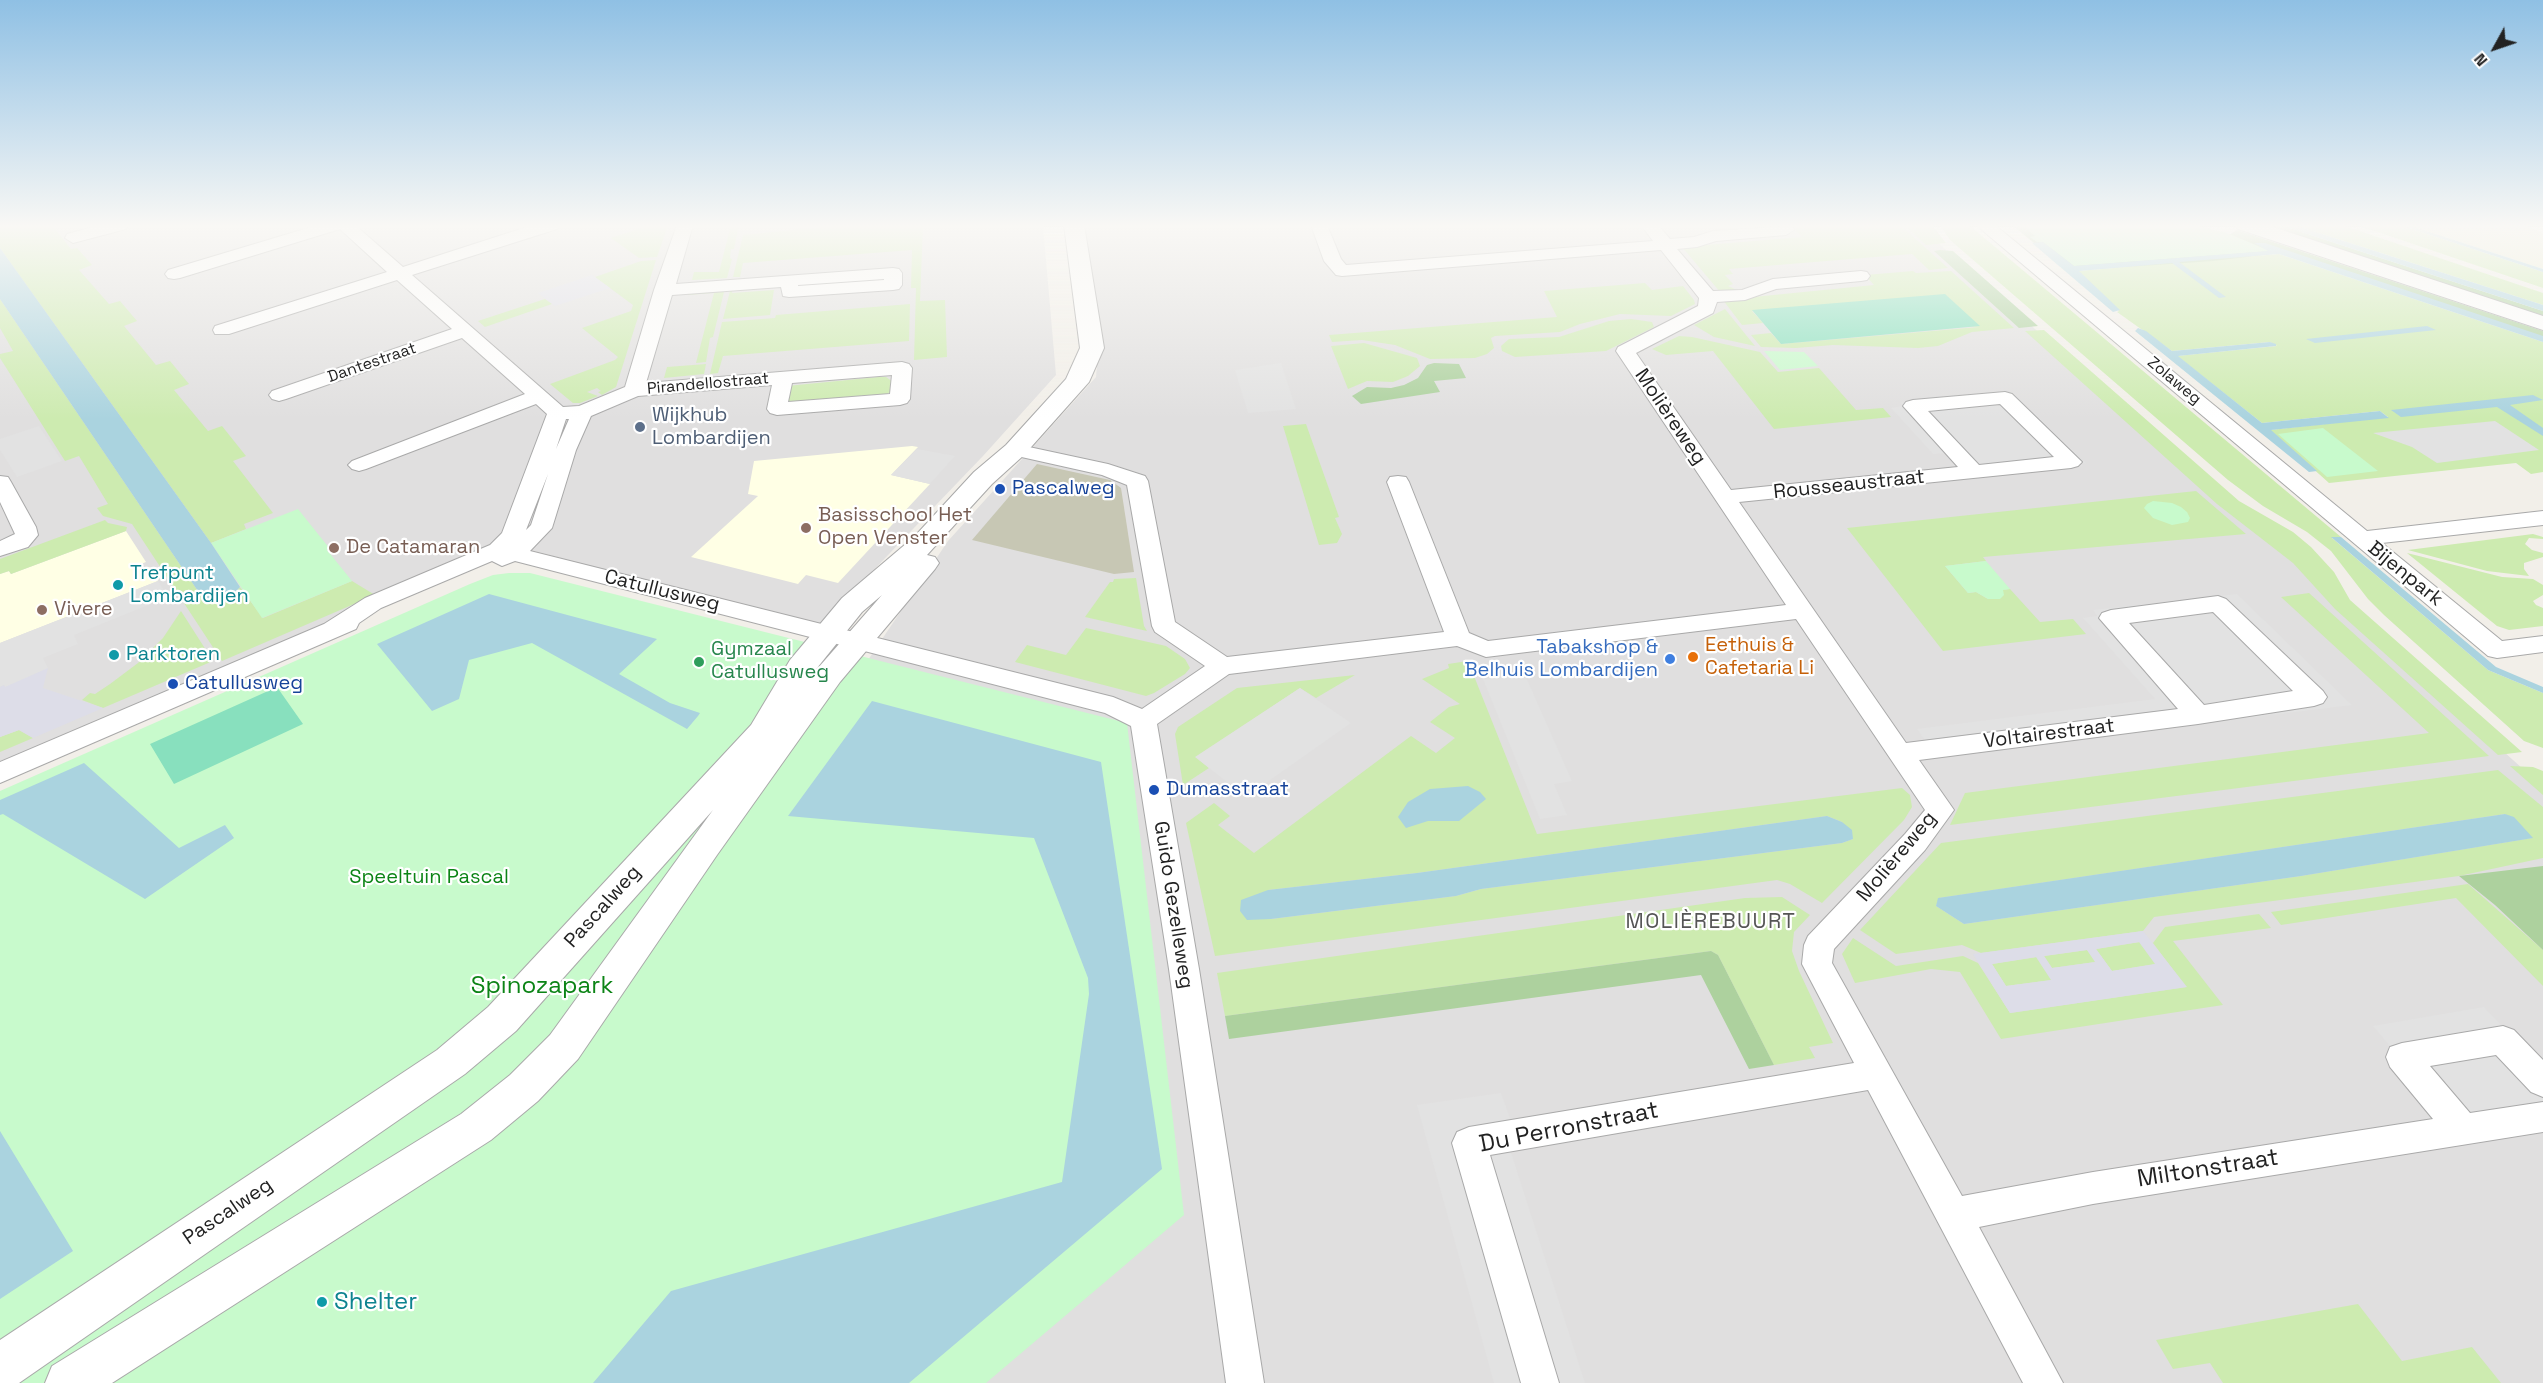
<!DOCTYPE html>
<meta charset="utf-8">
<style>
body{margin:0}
#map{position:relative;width:2543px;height:1383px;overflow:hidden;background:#f2efe9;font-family:"Space Grotesk",sans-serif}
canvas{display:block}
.north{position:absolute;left:2465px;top:18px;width:60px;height:60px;-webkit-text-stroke:4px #fff;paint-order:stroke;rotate:230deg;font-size:16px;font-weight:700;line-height:24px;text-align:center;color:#222}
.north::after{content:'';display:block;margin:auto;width:21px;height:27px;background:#222;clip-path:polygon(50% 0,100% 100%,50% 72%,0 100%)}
</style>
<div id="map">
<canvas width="2543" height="1383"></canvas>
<div class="north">N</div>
</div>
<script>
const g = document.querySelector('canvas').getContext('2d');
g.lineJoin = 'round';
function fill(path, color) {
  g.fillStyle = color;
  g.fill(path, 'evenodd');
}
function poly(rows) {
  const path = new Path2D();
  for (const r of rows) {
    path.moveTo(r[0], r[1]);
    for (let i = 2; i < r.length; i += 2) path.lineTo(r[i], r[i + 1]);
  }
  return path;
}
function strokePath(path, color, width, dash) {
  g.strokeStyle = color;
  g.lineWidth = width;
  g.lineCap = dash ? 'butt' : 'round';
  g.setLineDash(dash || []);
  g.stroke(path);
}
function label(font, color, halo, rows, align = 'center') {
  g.font = font + ' "Space Grotesk",sans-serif';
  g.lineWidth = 4.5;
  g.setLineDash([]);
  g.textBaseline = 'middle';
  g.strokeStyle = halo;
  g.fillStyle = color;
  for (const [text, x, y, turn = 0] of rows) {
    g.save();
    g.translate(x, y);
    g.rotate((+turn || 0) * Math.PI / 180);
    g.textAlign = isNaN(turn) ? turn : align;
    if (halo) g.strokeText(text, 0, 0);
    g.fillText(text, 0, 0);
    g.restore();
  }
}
fill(poly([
 [0,225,1043,225,1056,375,983,456,820,626,511,545,0,771],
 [1084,225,1921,225,1966,270,2330,581,2483,733,2543,787,2543,1383,860,1383,864,666,948,541,1096,377,1100,332]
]), '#e0dfdf');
fill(poly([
 [912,446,918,447,891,475,930,484,838,583,806,575,798,584,691,557,758,496,748,494,754,461],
 [126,531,146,562,141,564,144,569,150,567,158,581,0,643,0,574,9,571,11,574]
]), '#ffffe5');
fill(poly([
 [1037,464,1110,480,1121,488,1134,572,1114,574,972,540]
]), '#c7c7b4');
fill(poly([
 [2408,225,2524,225,2543,233,2543,269]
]), '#eef0d5');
fill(poly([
 [0,225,52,225,71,249,77,248,92,265,79,270,109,304,120,301,137,321,124,326,156,365,170,361,189,384,174,390,208,431,222,426,246,456,233,461,273,513,244,524,246,529,211,543,0,248],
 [650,225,668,225,657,257,639,258,611,238],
 [731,225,739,225,734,249,731,249,730,258,732,259,727,278,692,280,694,272,719,272],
 [841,225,923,225,920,301,945,300,947,357,914,360,916,288,911,288,912,250,743,263,740,277,733,277,743,235],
 [1805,225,1900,225,1948,268,1929,270,1912,254,1729,269,1733,274,1725,275,1733,284,1728,286,1737,290,1721,293,1682,247,1802,237,1792,226],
 [1905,225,1932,225,1946,243,1926,245],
 [1940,225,1969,225,2341,537,2332,538,2488,670,2543,693,2543,748,2524,741,2384,615,2368,599,2331,551,2307,532,2263,506,2228,480,1950,240],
 [2294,225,2342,225,2543,293,2543,305],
 [2357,225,2400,225,2543,272,2543,288],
 [2279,254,2543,342,2543,472,2531,474,2516,463,2329,483,2270,430,2388,417,2380,411,2262,423,2177,356,2277,346,2270,342,2172,351,2117,312,2119,311,2078,271],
 [656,260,616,387,602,395,598,392,601,391,597,388,587,392,598,396,580,403,573,403,550,384,615,360,618,357,582,328,631,311,633,305,595,277,641,261],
 [1913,271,1916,273,1951,271,2014,328,1972,332,1938,346,1918,348,1833,345,1796,348,1761,347,1751,335,1771,333,1781,344,1979,327,1752,311,1763,323,1742,325,1723,300,1874,285,1865,275],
 [1645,283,1652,290,1683,286,1694,300,1695,304,1671,316,1620,314,1580,324,1560,332,1495,336,1491,338,1494,348,1487,354,1475,358,1430,359,1395,345,1362,340,1332,342,1329,335,1557,317,1544,291],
 [731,287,733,287,732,293,774,290,770,315,723,319],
 [725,288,713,337,710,338,706,362,696,363,714,293,688,295,689,290],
 [0,299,204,600,235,592,240,587,263,618,352,581,375,595,222,661,132,524,103,516,97,508,108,504,79,456,65,461,0,358,0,354,13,351,0,328],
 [545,299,552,304,485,327,478,321],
 [910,304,909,341,723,356,718,373,710,374,722,322,775,318,776,315],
 [1725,309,1746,335,1755,346,1714,337,1694,325],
 [1631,319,1652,322,1654,327,1606,351,1515,357,1502,351,1501,346,1509,339,1559,337,1609,321],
 [2044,330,2239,501,2293,532,2311,547,2334,572,2350,600,2522,752,2498,755,2335,609,2293,563,2217,504,2025,331],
 [1679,336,1692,337,1760,352,1778,372,1819,368,1856,410,1883,408,1891,417,1774,429,1713,351,1666,355,1652,349],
 [1364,343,1417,358,1420,366,1408,376,1393,382,1367,381,1348,389,1331,346],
 [706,364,704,374,664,378,667,367],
 [878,377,886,377,893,382,893,390,884,396,786,402,787,386],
 [1306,424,1339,517,1335,518,1342,534,1337,543,1319,545,1283,426],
 [2196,491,2246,534,1983,557,1986,561,1945,566,1968,593,1976,592,1988,599,2002,590,2010,589,2040,622,2073,619,2086,634,1943,651,1847,528],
 [105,520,108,523,127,527,126,531,11,574,9,571,0,574,0,559],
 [2533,534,2543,537,2543,539,2529,538,2525,544,2532,550,2543,553,2543,557,2524,563,2524,569,2529,576,2487,571,2408,550],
 [2407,553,2502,577,2533,579,2543,585,2543,595,2533,601,2536,605,2543,608,2543,626,2509,630,2497,626],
 [1136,578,1144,626,1147,631,1085,617,1110,582,1113,582,1114,579],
 [2309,593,2489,756,1950,825,1965,793,2429,733,2281,597],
 [181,611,213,661,103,708,82,700,90,693,95,694,110,684,138,663,163,638],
 [1086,628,1166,646,1185,659,1190,668,1185,674,1154,693,1146,696,1015,662,1027,645,1066,655],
 [1468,661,1537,834,1902,788,1910,795,1912,807,1904,820,1822,903,1790,884,1777,880,1215,956,1186,823,1214,803,1230,816,1218,825,1254,853,1411,736,1436,753,1455,738,1430,722,1449,707,1460,704,1422,679,1449,668,1448,664],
 [1827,816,1842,822,1853,839,1842,843,1481,889,1456,896,1271,919,1268,890,1417,873],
 [1355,675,1316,698,1300,688,1196,757,1209,768,1183,785,1175,734,1178,727,1237,688],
 [19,730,33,738,0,752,0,737],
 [2510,766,2533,767,2543,771,2543,795],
 [2498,770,2543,807,2543,858,2459,876,2154,917,2143,931,1981,953,1962,945,1896,954,1860,930,1941,843],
 [2505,814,2532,838,2301,876,1964,924,1936,906,1939,898],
 [2468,884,2543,950,2543,986,2456,898,2281,925,2271,912],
 [1782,897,1810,915,1794,932,1792,951,1799,971,1833,1043,1809,1047,1815,1058,1774,1065,1718,955,1711,951,1225,1016,1217,973,1745,898],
 [2259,914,2271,928,2173,941,2223,1005,2001,1039,1960,972,1931,969,1855,983,1842,954,1853,938,1896,966,1963,956,1978,963,2010,1013,2186,987,2153,943,2165,927],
 [2140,942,2156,964,2112,971,2096,949],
 [2087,950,2096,962,2052,968,2044,956],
 [2037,957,2052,980,2006,986,1992,964],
 [2358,1304,2402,1361,2472,1347,2501,1383,2223,1383,2210,1363,2173,1369,2156,1340]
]), '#cdebb0');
fill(poly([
 [2012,225,2214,244,2237,230,2543,331,2543,340,2281,253,2213,261,2068,271],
 [2280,225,2543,311,2543,319,2267,229],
 [1940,250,1953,251,2038,326,2019,328,1934,251],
 [1434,363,1459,364,1466,378,1434,381,1440,392,1361,404,1352,396,1367,387,1391,388,1404,385,1418,378,1427,365],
 [2543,866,2543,950,2495,905,2459,876],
 [1711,951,1718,955,1774,1065,1749,1069,1701,975,1229,1039,1225,1016]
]), '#add19e');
fill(poly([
 [2023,225,2195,225,2227,233,2270,251,2074,266,2043,242,2037,242,2030,237,2035,236],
 [1764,351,1804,352,1818,366,1780,370],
 [2323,428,2378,471,2327,477,2278,434],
 [2153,501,2172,503,2181,507,2187,512,2190,518,2188,522,2172,525,2153,518,2144,508,2147,504],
 [298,509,330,549,327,550,352,581,262,618,211,543],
 [1986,561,2010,589,2003,590,2004,595,2000,599,1988,599,1976,592,1968,593,1945,566],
 [509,573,530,573,1127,723,1184,1215,986,1383,0,1383,0,791,470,584,493,575]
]), '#c8facc');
fill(poly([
 [1945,294,1980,326,1781,344,1752,310],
 [277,687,303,724,174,784,150,744]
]), '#88e0be');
fill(poly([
 [1281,363,1296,409,1248,413,1235,370],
 [2007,392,2013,393,2086,463,2081,464,2083,466,1970,478,1947,453,1933,454,1891,408,1903,406,1901,403],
 [2495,421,2539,450,2437,463,2412,447,2373,433],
 [39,426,62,461,17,477,0,450,0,439],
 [917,449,955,456,930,484,891,475],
 [158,581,168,597,74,635,78,644,43,658,48,668,5,688,4,685,0,687,0,643],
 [2237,594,2352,705,1936,756,1917,729,2155,699,2083,618,2097,616,2093,610],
 [1525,675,1572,781,1554,784,1567,815,1540,819,1483,679],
 [1300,688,1351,723,1246,797,1195,757],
 [2484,1007,2502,1026,2543,1088,2543,1101,2471,1114,2394,1051,2373,1026],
 [1501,1093,1516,1135,1506,1137,1585,1383,1494,1383,1417,1105]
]), '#e2e2e2');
fill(poly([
 [592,275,610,288,555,306,538,293],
 [48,668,43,688,103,708,33,738,19,730,0,737,0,687,4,685,5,687],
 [2143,931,2187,987,2010,1013,1973,954],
 [2139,942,2155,964,2112,971,2096,949],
 [2087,950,2095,962,2052,968,2044,956],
 [2036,957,2051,980,2006,986,1992,964]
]), '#dddde8');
fill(poly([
 [2280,225,2294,225,2543,305,2543,311],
 [2400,225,2408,225,2543,269,2543,272],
 [2043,242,2074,266,2268,251,2254,243,2265,243,2543,336,2543,342,2279,254,2179,262,2226,297,2219,298,2172,263,2079,271,2120,310,2113,312,2032,243],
 [0,248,211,543,240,587,235,592,226,597,204,600,0,299],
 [2427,326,2436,330,2315,343,2306,339],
 [2138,328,2146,331,2172,351,2270,342,2276,344,2276,346,2178,356,2262,423,2380,411,2389,418,2271,430,2317,471,2309,472,2135,331],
 [2533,395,2543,400,2510,405,2543,428,2543,436,2497,407,2401,417,2391,410],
 [2331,537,2341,537,2496,667,2543,687,2543,693,2488,670],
 [489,594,657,639,619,674,670,703,700,713,698,716,687,729,532,643,469,660,459,699,432,711,377,644],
 [872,701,1101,762,1162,1169,909,1383,593,1383,671,1291,1062,1182,1089,994,1088,978,1034,838,788,816],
 [84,763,179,848,225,825,234,838,145,899,3,814,0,815,0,800],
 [1468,786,1480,792,1486,799,1459,821,1428,821,1406,828,1398,817,1408,802,1430,789],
 [2505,814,2514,817,2533,838,2301,876,1964,924,1936,906,1938,898],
 [1827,816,1842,822,1852,830,1853,839,1842,843,1481,889,1456,896,1271,919,1247,920,1240,911,1241,900,1268,890,1417,873],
 [0,1131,73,1251,0,1299]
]), '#aad3df');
const minor = poly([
 [100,225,128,225,126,229,73,243,65,238,67,234,100,225],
 [318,225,355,225,403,267,533,225,559,225,557,229,412,275,563,407,579,406,625,387,654,290,677,225,693,225,676,284,893,268,899,269,902,273,902,285,899,289,893,290,789,297,783,296,781,287,672,295,646,383,902,362,909,364,912,368,910,399,907,403,900,405,777,415,770,413,767,409,772,385,638,396,591,416,576,450,552,528,530,551,1113,697,1142,709,1205,666,1155,632,1152,626,1127,485,1102,475,1008,454,1005,450,1008,446,1015,444,1108,464,1145,476,1148,481,1175,622,1227,657,1444,632,1387,482,1390,477,1398,476,1406,477,1409,482,1469,633,1488,641,1786,605,1616,351,1618,347,1698,306,1699,298,1661,250,1342,276,1336,275,1324,261,1311,225,1327,225,1341,259,1346,265,1653,241,1641,225,1658,225,1670,239,1694,237,1713,231,1792,226,1794,230,1786,235,1716,241,1697,247,1677,249,1713,291,1742,290,1773,279,1861,271,1867,272,1870,276,1867,280,1861,281,1776,289,1745,300,1717,302,1713,313,1636,353,1731,490,1958,467,1903,406,1906,402,1913,400,2005,392,2012,394,2082,462,2078,466,2071,468,1739,502,1906,743,2178,709,2099,618,2102,613,2111,610,2218,596,2226,599,2323,691,2327,697,2323,703,2314,706,2198,724,1919,760,1954,810,1925,850,1834,949,1832,963,1962,1196,2093,1172,2433,1119,2390,1067,2386,1057,2390,1047,2402,1043,2503,1026,2514,1030,2543,1060,2543,1097,2531,1092,2496,1055,2430,1066,2470,1113,2543,1102,2543,1132,2093,1204,1979,1227,2063,1383,2023,1383,1868,1090,1490,1155,1559,1383,1521,1383,1452,1143,1457,1132,1469,1127,1854,1063,1802,964,1804,945,1808,936,1905,834,1925,810,1796,619,1486,657,1457,646,1229,674,1157,724,1199,969,1264,1383,1226,1383,1169,969,1131,726,1105,713,515,561,502,566,492,561,381,608,359,623,356,629,0,783,0,762,324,624,365,598,490,545,502,533,547,414,536,404,366,469,359,471,352,469,348,465,352,461,525,394,462,338,286,399,279,401,272,399,269,395,272,391,452,329,397,280,229,334,215,334,213,330,215,326,387,272,340,229,180,278,174,279,168,278,165,274,168,270,318,225],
 [884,279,884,280,798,286,798,285,884,279],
 [892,375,890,394,788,402,792,383,892,375],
 [2000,404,2054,457,1979,465,1928,411,2000,404],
 [566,419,569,419,556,449,566,419],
 [548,474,531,525,526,530,548,474],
 [2213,612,2293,691,2204,705,2129,623,2213,612],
 [1976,225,1995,225,2367,531,2543,511,2543,525,2382,543,2502,641,2543,636,2543,652,2497,658,2488,656,1976,225],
 [0,476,8,477,11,482,36,527,38,535,28,547,0,556,0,541,15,534,0,502,0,476]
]);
const tertiary = poly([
 [1064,225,1084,225,1104,348,1089,382,1024,455,992,484,927,555,935,557,939,563,935,569,840,682,717,855,578,1059,538,1101,491,1140,112,1383,45,1383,52,1366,461,1114,510,1075,550,1035,713,810,516,1031,465,1074,19,1383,0,1383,0,1340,437,1050,488,1007,751,725,790,660,842,598,914,537,974,472,1006,445,1066,379,1080,348,1064,225],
 [882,595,818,668,809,679,813,673,862,612,882,595],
 [2235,225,2267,225,2543,316,2543,330,2238,229,2235,225]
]);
strokePath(minor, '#a9a9a9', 2);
strokePath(tertiary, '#a9a9a9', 2);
fill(minor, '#fff');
fill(tertiary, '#fff');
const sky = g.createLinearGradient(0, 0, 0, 419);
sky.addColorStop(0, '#8fc0e4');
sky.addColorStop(0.54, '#f9f8f5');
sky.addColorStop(1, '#f9f8f500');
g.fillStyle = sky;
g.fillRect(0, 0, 2543, 419);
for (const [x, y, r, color] of [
 [640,427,6,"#5c6f8a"],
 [1000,489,6,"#1a4fb4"],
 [806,528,6,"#8d6e63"],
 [334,548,6,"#8d6e63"],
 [118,585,6,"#0f9aa8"],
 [42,610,6,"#8d6e63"],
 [114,655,6,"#0f9aa8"],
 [1693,657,6,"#e8710a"],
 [1670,659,6,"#3f7fe0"],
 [699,662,6,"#2e9e5b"],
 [173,684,6,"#1a4fb4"],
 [1154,790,6,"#1a4fb4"],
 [322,1302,6,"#0f9aa8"]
]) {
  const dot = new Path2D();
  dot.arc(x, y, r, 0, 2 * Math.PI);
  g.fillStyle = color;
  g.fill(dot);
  strokePath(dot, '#fff', 2);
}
label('16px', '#222', '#fff', [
 ["Dantestraat",372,363,-19],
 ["Zolaweg",2174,381,40],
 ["Pirandellostraat",708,384,-5]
]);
label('20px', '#4e5e75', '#fff', [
 ["Wijkhub",652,416],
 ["Lombardijen",652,439]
], 'left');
label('20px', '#222', '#fff', [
 ["Molièreweg",1670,417,56],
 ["Rousseaustraat",1849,485,-6],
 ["Bijenpark",2405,574,39],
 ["Catullusweg",662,591,14],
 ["Voltairestraat",2049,734,-7],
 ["Molièreweg",1897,857,-50],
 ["Guido Gezelleweg",1173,905,81],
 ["Pascalweg",603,907,-48],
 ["Pascalweg",228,1212,-34]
]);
label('20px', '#164399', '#fff', [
 ["Pascalweg",1012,489],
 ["Catullusweg",185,684],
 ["Dumasstraat",1166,790]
], 'left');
label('20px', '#785e54', '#fff', [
 ["Basisschool Het",818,516],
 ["Open Venster",818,539],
 ["De Catamaran",346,548],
 ["Vivere",54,610]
], 'left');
label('20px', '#0d838f', '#fff', [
 ["Trefpunt",130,574],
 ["Lombardijen",130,597],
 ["Parktoren",126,655]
], 'left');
label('20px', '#c56008', '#fff', [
 ["Eethuis &",1705,646],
 ["Cafetaria Li",1705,669]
], 'left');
label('20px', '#366cbe', '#fff', [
 ["Tabakshop &",1658,648],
 ["Belhuis Lombardijen",1658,671]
], 'right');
label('20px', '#27864d', '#fff', [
 ["Gymzaal",711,650],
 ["Catullusweg",711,673]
], 'left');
label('20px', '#0c8416', '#fff', [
 ["Speeltuin Pascal",429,878]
]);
g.letterSpacing = '1.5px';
label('21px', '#555', '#fff', [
 ["MOLIÈREBUURT",1711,922]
]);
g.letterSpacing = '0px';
label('24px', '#0c8416', '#fff', [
 ["Spinozapark",542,986]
]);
label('24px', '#222', '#fff', [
 ["Du Perronstraat",1569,1128,-11],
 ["Miltonstraat",2208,1169,-9]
]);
label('24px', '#0d838f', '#fff', [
 ["Shelter",334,1302]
], 'left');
</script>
